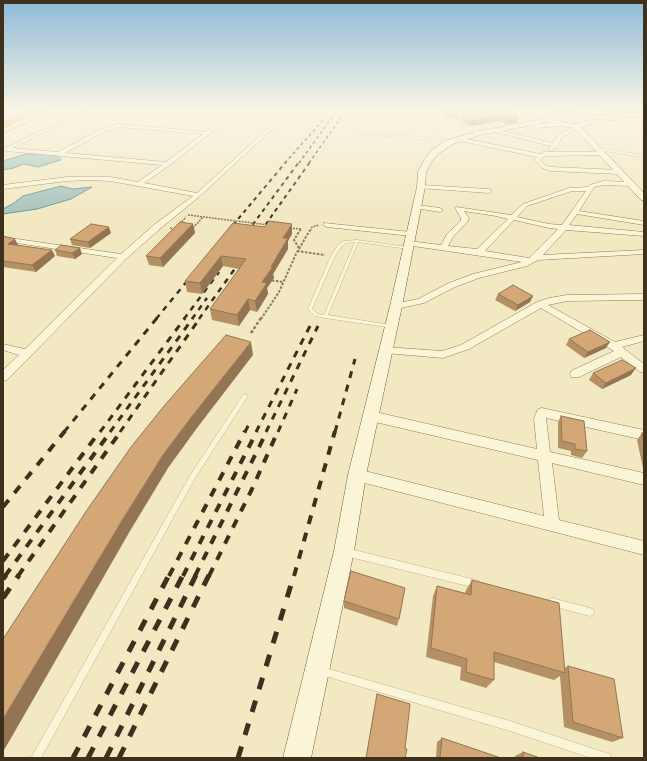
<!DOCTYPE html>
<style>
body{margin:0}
#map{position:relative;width:647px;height:761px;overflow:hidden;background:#f2e9c3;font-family:"PT Serif",serif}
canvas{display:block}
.frame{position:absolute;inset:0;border:4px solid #3d301d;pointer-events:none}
</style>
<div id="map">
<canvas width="647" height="761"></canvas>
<div class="frame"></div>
</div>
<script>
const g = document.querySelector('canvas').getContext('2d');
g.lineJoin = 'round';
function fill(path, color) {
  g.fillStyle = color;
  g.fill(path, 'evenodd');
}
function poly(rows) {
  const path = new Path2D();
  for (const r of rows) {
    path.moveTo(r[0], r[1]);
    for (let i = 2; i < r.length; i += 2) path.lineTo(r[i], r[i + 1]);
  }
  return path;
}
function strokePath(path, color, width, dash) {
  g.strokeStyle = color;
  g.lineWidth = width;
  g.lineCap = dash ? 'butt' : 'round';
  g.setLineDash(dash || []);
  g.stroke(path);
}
const water = poly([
 [26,154,49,154,58,156,61,160,38,167,23,164,14,168,3,170,3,161,26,154],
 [61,186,73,189,92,187,71,199,37,209,3,214,3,209,14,203,23,196,61,186]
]);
fill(water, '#a6c4bf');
strokePath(water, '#6b948e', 1);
const lane = poly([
 [3,109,7,109,3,111,3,109],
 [441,109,443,109,436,138,449,142,449,144,436,140,358,134,359,133,434,138,441,109],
 [461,109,463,109,463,114,460,123,480,132,480,134,478,134,458,124,461,114,461,109],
 [597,148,644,155,644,157,598,150,597,148],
 [357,240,408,247,410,248,408,249,358,242,328,315,391,325,393,327,393,328,325,318,315,316,308,309,331,256,338,245,344,241,357,240],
 [355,242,324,315,318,314,312,309,335,256,341,247,346,243,355,242],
 [245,394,247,395,248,396,195,478,41,758,31,758,191,474,243,395,245,394],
 [346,548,476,580,479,581,480,584,479,587,476,588,346,556,343,555,342,552,343,549,346,548],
 [552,598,590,608,593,609,594,612,593,615,590,616,552,606,549,605,548,602,549,599,552,598],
 [322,667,510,721,606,753,610,754,611,758,591,758,510,731,322,675,319,674,318,671,319,668,322,667]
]);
const street = poly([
 [86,109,91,109,12,148,58,152,101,129,118,124,206,132,236,109,241,109,170,165,144,183,197,193,277,120,281,121,200,196,161,228,126,259,7,380,3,381,3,370,19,355,3,350,3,344,25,349,117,258,3,241,3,237,121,254,155,224,193,196,110,181,90,180,67,181,3,189,3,185,67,177,110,177,138,182,162,165,6,151,3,149,86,109],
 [118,127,203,134,166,162,65,153,105,131,118,127],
 [576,127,580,128,563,136,557,146,551,151,548,149,551,146,495,132,498,130,553,143,559,134,576,127],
 [462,138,540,154,544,152,603,152,606,154,605,155,545,156,540,160,546,166,551,167,620,170,623,172,620,174,551,171,542,168,534,160,537,157,460,141,460,139,462,138],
 [603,181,631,182,634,184,631,186,603,185,594,187,579,211,644,221,644,225,577,214,569,225,644,232,644,236,566,230,543,255,644,250,644,254,538,260,527,266,479,278,455,287,424,303,396,309,391,306,393,304,418,299,449,283,473,274,522,262,406,245,405,243,409,241,441,245,447,234,461,220,461,218,455,208,456,207,511,215,523,204,569,188,588,187,590,185,603,181],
 [572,191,586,191,562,225,549,224,517,217,527,206,572,191],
 [464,211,496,216,508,219,477,249,448,246,453,237,468,221,469,218,464,211],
 [514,220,549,228,558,229,529,258,485,251,514,220],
 [421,185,489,189,492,191,489,193,419,188,419,186,421,185],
 [417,205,440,208,443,210,440,212,415,208,415,206,417,205],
 [324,223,411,232,415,234,411,236,327,227,323,225,324,223],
 [644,294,644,300,567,301,548,305,615,342,644,335,644,341,622,347,644,364,644,373,640,372,621,357,579,377,571,377,570,374,571,371,614,351,541,308,469,349,443,358,385,353,380,350,385,347,442,351,461,345,537,302,549,298,567,295,644,294],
 [542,408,644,430,644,440,546,418,550,452,644,473,644,485,552,463,559,520,644,541,644,555,357,481,352,479,350,475,352,471,357,469,544,516,538,460,371,421,367,419,365,416,367,413,371,411,537,449,534,418,538,409,542,408]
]);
const secondary = poly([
 [15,109,23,109,3,118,3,114,15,109],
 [48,109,56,109,3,133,3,128,48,109],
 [556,111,577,112,612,117,644,118,644,122,593,119,595,121,590,125,581,127,644,193,644,201,641,200,574,128,561,126,536,128,534,127,533,125,480,135,453,144,438,154,432,161,426,172,425,187,402,306,366,475,354,551,311,758,283,758,334,551,348,475,390,306,417,187,418,172,424,160,432,150,447,140,479,131,533,121,543,118,547,113,556,111],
 [556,115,576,116,588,121,573,124,558,121,549,117,556,115],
 [547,121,550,123,538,124,547,121]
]);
const highway = poly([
 [35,109,46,109,3,129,3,123,35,109]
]);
strokePath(lane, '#8e7b58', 0.5);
strokePath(street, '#8e7b58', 1);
strokePath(secondary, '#705c3b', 1);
strokePath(highway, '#5b482d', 1);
strokePath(poly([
 [170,228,175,229,186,217],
 [191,230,203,217],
 [300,231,301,229],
 [310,231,312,227,319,225]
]), '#8e7b58', 1.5, [2, 1]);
strokePath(poly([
 [299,248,294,240,300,230],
 [297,251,325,255],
 [268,280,283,282],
 [261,319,279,292,296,254,310,230]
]), '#8e7b58', 2, [2.5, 1.5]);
strokePath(poly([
 [251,333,261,318]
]), '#8e7b58', 2.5, [3, 2]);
fill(lane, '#fbf5d8');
fill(street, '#fbf5d8');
fill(secondary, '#fbf5d8');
fill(highway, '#e7b64e');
strokePath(poly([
 [285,163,324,119],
 [299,163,338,109],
 [309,163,347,109]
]), '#3d301d', 1.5, [3, 3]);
strokePath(poly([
 [228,231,286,162],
 [248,231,299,162],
 [261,231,310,162]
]), '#3d301d', 2, [4, 4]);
strokePath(poly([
 [247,233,249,230],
 [258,235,261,230],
 [156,319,192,275],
 [184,319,219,272],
 [192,319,207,298],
 [199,319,241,260]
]), '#3d301d', 2.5, [5.5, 5.5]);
strokePath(poly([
 [64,432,157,318],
 [100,432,185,318],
 [110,432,193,318],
 [120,432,200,318],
 [245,432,251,420],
 [256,432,311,324],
 [266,432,318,326],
 [278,432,297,389],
 [335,432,355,359]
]), '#3d301d', 3, [7, 7]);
strokePath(poly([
 [3,507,65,431],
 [3,561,100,431],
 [5,576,111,431],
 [18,576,121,431],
 [169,576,245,431],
 [183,576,257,431],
 [195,576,267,431],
 [209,576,252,489,278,431],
 [294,576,335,431]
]), '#3d301d', 4, [9, 9]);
strokePath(poly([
 [3,579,6,575],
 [3,598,19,575],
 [73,758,169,575],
 [88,758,183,575],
 [106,758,196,575],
 [119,758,209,575],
 [238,758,294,575]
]), '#3d301d', 5, [12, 12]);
strokePath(poly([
 [188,215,269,225],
 [290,228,301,229]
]), '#8e7b58', 1.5, [2, 1]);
fill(poly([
 [444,109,460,109,458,120,452,118,443,117],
 [463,109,512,109,518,118,516,123,507,124,499,121,470,126,462,122,464,113],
 [596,109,644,109,644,112,643,113,600,112],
 [193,224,195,233,163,267,149,265,146,256],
 [265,227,292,234,288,241,288,249,273,274,274,278,267,288,268,294,257,312,250,310,239,326,212,320,210,309,239,269,223,266,202,294,187,292,185,281],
 [111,233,90,248,72,245,70,239],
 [3,236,18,245,55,256,36,272,3,267],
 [55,250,82,254,75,259,57,256],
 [498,294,530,302,515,311,495,300],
 [569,339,606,348,584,358,566,345],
 [593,373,631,375,602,389,589,380],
 [561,416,587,451,582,458,571,455,571,451,558,448,558,422],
 [642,433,644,434,644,469,643,468,637,440],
 [472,580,565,668,568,666,623,738,612,742,564,727,560,676,554,680,494,662,494,680,486,688,460,680,461,667,426,657,433,596,437,586,465,593,466,590],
 [344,601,399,619,397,626,344,608],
 [377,694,405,758,366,758,376,698],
 [442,738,501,758,436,758,437,742],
 [523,752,540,758,515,758,515,756]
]), '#b59065');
fill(poly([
 [500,116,499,121,470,126,471,121],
 [518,118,516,123,507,124,509,119],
 [193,224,195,233,163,267,160,258],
 [292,224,292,234,288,241,288,249,273,274,274,278,267,288,268,294,257,312,255,301,262,282,271,267,283,238],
 [109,227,111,233,90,248,88,242],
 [15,239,18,245,11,250,8,244],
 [80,248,82,254,75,259,72,253],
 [52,250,55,256,36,272,32,265],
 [221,256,223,266,202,294,200,283],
 [533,296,530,302,515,311,518,305],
 [248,299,250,310,239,326,237,315],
 [251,342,253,355,197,428,168,468,130,531,3,752,3,719,123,519,163,455,193,415],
 [610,342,606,348,584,358,588,352],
 [636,368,631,375,602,389,606,383]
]), '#947553');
const building = poly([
 [444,109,460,109,458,115,453,113,443,112,444,109],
 [465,109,512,109,518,118,509,119,500,116,471,121,463,117,465,109],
 [269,221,292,224,283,238,288,238,271,267,273,267,262,282,267,283,255,301,248,299,237,315,210,309,246,259,221,256,200,283,185,281,233,223,265,227,269,221],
 [180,222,193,224,160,258,146,256,180,222],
 [91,224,109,227,88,242,70,239,91,224],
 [3,236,15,239,8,244,52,250,32,265,3,261,3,236],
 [61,245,80,248,72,253,55,250,61,245],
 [513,285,533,296,518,305,498,294,513,285],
 [590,330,610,342,588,352,569,339,590,330],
 [226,335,251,342,193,415,163,455,123,519,3,719,3,639,87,510,131,447,164,406,226,335],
 [622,360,636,368,606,383,593,373,622,360],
 [561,416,584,421,587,451,575,449,575,444,562,441,561,416],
 [642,433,644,434,644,443,642,433],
 [351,571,405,588,399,619,344,601,351,571],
 [472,580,559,603,565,673,494,652,494,680,466,672,467,659,431,648,437,586,471,595,472,580],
 [568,666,614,679,623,738,573,722,568,666],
 [377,694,410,704,405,749,407,749,405,758,366,758,377,694],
 [442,738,501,758,440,758,442,738],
 [523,752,540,758,523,758,523,752]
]);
fill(building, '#d3a776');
strokePath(building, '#947553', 1);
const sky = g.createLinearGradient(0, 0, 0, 215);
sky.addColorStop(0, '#8dbad8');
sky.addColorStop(0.51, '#f9f5e4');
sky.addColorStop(1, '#f9f5e400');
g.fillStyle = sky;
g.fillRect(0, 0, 647, 215);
</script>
